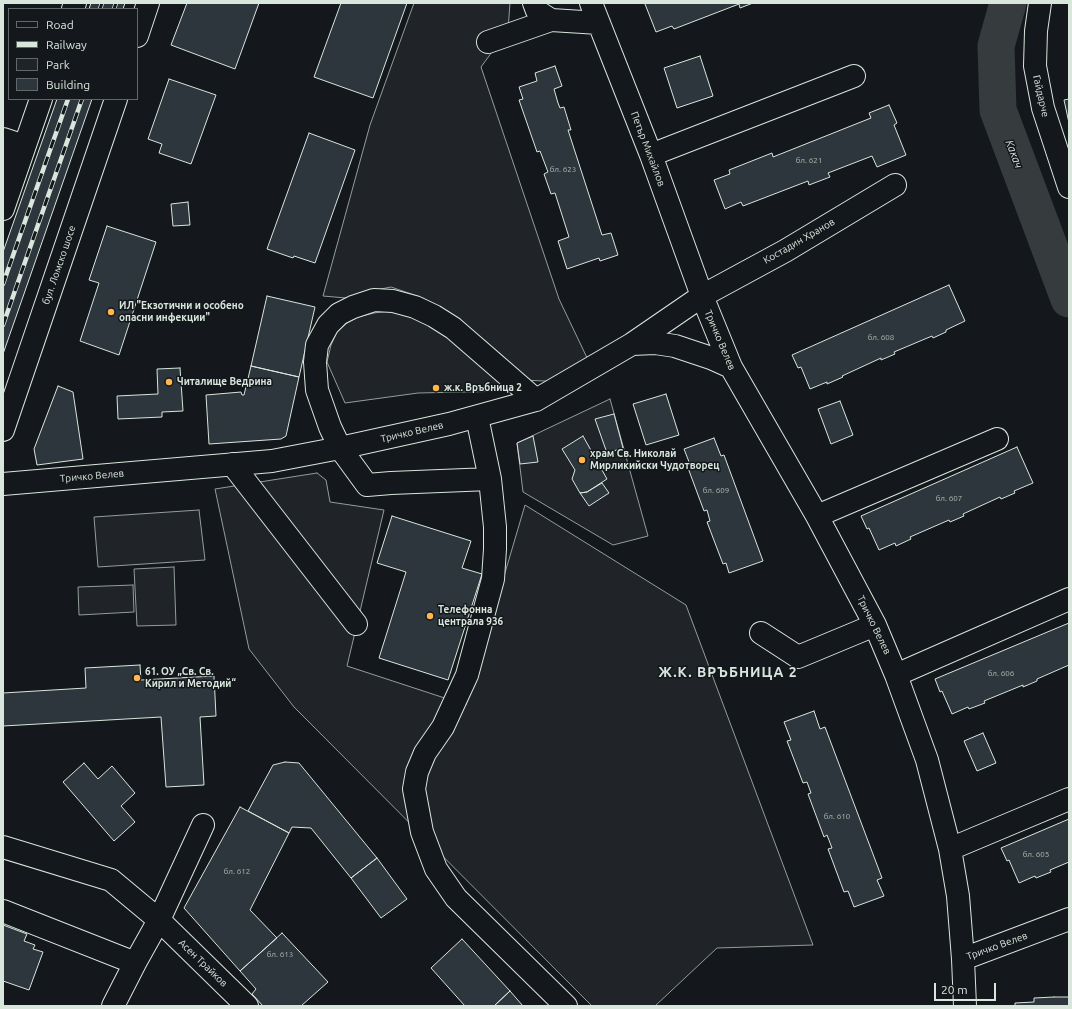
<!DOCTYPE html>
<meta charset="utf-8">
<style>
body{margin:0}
#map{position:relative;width:1072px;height:1009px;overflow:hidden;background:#14181c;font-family:Ubuntu,sans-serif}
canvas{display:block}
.frame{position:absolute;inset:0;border:4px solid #d8e6dc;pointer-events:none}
.legend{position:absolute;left:8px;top:8px;width:130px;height:92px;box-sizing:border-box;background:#14181c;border:1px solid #626a69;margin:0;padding:5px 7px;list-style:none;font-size:12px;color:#d8e6dc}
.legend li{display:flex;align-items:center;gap:8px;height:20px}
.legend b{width:20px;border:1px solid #626a69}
.scale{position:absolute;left:934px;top:983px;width:62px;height:18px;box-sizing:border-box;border:2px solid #d8e6dc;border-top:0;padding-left:5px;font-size:12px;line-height:14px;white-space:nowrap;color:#d8e6dc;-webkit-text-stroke:3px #14181c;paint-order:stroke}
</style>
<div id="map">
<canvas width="1072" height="1009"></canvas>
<div class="frame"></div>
<ul class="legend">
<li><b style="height:5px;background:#14181c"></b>Road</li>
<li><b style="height:5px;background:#d8e6dc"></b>Railway</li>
<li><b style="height:11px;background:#202428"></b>Park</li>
<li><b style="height:11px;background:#2c363c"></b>Building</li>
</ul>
<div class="scale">20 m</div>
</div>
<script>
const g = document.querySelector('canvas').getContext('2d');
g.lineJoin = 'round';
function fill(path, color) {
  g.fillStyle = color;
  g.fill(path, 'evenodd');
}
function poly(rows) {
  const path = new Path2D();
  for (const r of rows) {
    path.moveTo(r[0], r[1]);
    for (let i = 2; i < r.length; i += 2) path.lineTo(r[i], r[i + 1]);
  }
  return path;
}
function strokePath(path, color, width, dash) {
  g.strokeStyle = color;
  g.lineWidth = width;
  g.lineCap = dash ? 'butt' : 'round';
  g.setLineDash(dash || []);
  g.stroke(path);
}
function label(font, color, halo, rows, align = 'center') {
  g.font = font + ' Ubuntu,sans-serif';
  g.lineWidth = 3;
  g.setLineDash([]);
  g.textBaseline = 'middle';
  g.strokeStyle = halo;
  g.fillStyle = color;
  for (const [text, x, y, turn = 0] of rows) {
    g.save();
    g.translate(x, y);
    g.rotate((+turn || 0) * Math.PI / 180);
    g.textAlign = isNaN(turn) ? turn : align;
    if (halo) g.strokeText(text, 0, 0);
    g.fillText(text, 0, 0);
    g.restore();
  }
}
const green = poly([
 [414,3,510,3,508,30,481,67,559,299,590,364,566,382,522,380,505,358,485,341,443,310,423,298,391,287,361,293,346,298,323,296,370,125,414,3],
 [389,311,414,317,433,325,511,391,418,393,345,403,327,362,331,345,337,332,347,323,358,317,374,313,389,311],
 [610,399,648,536,613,545,523,492,517,443,610,399],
 [317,473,326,480,330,502,384,510,347,666,466,705,525,505,686,605,813,945,717,948,655,1006,592,1006,294,707,249,649,215,489,317,473],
 [199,510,205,560,98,567,94,517,199,510],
 [174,567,176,625,137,626,134,569,174,567],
 [133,585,134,612,79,615,78,587,133,585]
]);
fill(green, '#202428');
strokePath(green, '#939e99', 1);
strokePath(poly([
 [1008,3,996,46,998,110,1069,299]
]), '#363b3e', 37);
const building = poly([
 [91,3,125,3,123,9,89,9,91,3],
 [187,3,259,3,235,69,171,45,187,3],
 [341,3,407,3,373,98,314,77,341,3],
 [646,3,753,3,740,8,739,4,674,29,672,26,656,32,645,4,646,3],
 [700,56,713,96,677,108,664,68,700,56],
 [555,66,562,86,554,89,558,103,560,108,564,107,571,130,568,130,602,235,611,233,618,255,600,261,599,258,567,269,558,241,569,237,555,193,551,194,544,174,548,172,540,151,537,152,519,100,523,99,519,87,537,81,535,73,555,66],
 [169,79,216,95,191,164,159,153,162,144,148,139,169,79],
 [57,99,92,99,3,354,3,252,57,99],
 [1069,99,1069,123,1064,100,1069,99],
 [889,105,897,123,894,125,906,155,877,167,872,156,828,173,830,177,809,185,808,181,743,206,741,202,725,209,714,180,730,174,729,170,772,153,773,157,871,118,869,113,889,105],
 [309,133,355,150,315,263,294,256,293,258,267,249,309,133],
 [188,202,190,225,173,226,171,204,188,202],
 [107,226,156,242,119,355,80,341,99,283,89,280,107,226],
 [949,285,965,321,946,330,946,332,933,338,932,336,894,352,895,354,881,360,881,358,842,376,843,377,827,384,827,382,810,389,801,367,798,368,792,355,949,285],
 [267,296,315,307,299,377,251,366,267,296],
 [251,366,299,377,286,436,281,439,209,444,206,395,241,392,242,395,244,395,251,366],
 [180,368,183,411,162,412,162,417,118,419,117,396,158,394,157,369,180,368],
 [58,386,73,392,83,459,37,465,34,449,58,386],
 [666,394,679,435,646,445,633,404,666,394],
 [840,401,853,435,831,444,818,409,840,401],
 [614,414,623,448,607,453,595,419,614,414],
 [533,436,538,462,520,464,517,443,533,436],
 [583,436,607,479,587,492,580,493,572,479,575,470,562,449,583,436],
 [714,438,721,456,724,455,763,561,729,573,726,563,723,564,707,522,710,521,707,510,704,511,688,468,691,467,684,449,714,438],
 [1017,447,1033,483,1014,491,1015,493,1001,499,1000,497,963,514,964,516,950,522,949,520,910,537,911,539,896,546,895,543,879,550,869,528,867,529,861,516,1017,447],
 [602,483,609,493,589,506,580,493,587,492,602,483],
 [392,516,471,541,462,568,482,574,448,680,379,658,406,572,377,563,392,516],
 [1069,623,1069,665,1037,679,1037,681,1023,687,1023,685,984,701,985,703,969,709,968,707,952,714,942,691,940,692,935,679,1069,623],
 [140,665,141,680,214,676,216,716,200,717,204,785,166,787,161,717,3,726,3,693,86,688,85,668,140,665],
 [814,711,820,729,825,727,882,878,877,880,884,896,854,907,848,891,844,892,828,849,832,848,827,835,824,837,808,794,811,793,807,782,803,783,787,741,791,740,784,722,814,711],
 [983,733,996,763,977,771,964,741,983,733],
 [285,762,299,763,377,858,351,878,311,828,292,827,289,833,248,811,273,765,285,762],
 [84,763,98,779,112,766,135,793,121,806,135,822,114,841,63,782,84,763],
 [240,807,289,833,250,910,277,938,240,971,184,908,240,807],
 [1069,819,1069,862,1050,870,1051,872,1036,878,1035,876,1019,883,1009,860,1007,861,1001,848,1069,819],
 [377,858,407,899,381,918,351,878,377,858],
 [3,925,27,934,24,941,35,945,33,949,43,952,29,990,3,981,3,925],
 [282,933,328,982,301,1006,263,1006,252,994,256,989,240,971,282,933],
 [462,939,510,991,494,1006,465,1006,431,968,462,939],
 [510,991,523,1006,494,1006,510,991],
 [1054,997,1069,997,1069,1006,1015,1006,1015,1003,1034,1002,1034,998,1054,997]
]);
fill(building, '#2c363c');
strokePath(building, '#d8e6dc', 1);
const minor = poly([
 [534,3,537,11,551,20,599,23],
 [591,3,651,155,702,296,731,367,817,516,875,625,896,675,927,760,950,849,958,896,963,959,965,1006],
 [1040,3,1036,31,1035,66,1043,108,1069,187],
 [488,42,551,20],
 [3,139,24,146],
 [651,155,854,76],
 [3,162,24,146],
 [632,344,655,343,675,346,711,358,731,367],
 [477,417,490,479,391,483,367,485,340,448,330,427,317,390,315,362,317,345,328,325,339,314,353,307,374,300,393,301,415,307,434,316,453,328,536,400],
 [232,464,356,624],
 [490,479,495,527,495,549,493,579,467,675,443,727,425,753,417,772,414,789,422,832,436,869,456,898,566,1006],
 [3,484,272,461,340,448,449,424,536,400,632,344,702,296,785,251,895,185],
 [817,516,997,439],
 [761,633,798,657,875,625],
 [896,675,1069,599],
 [3,847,111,880,159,920,247,1006],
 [950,849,1069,799],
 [3,911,135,963],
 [963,959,1069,919],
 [113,1006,135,963,159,920,203,825]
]);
const major = poly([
 [73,9,75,3],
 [137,36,148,3],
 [3,209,41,99],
 [3,430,116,99]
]);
strokePath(minor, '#d8e6dc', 24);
strokePath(major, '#d8e6dc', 24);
strokePath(minor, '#14181c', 22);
strokePath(major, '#14181c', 22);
const rail = poly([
 [100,9,102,3],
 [114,9,116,3],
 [3,284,68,99],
 [3,325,82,99]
]);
strokePath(rail, '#d8e6dc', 4.5);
strokePath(rail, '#14181c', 3, [9]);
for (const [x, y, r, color] of [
 [111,312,4,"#ffb74d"],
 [169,382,4,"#ffb74d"],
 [436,388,4,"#ffb74d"],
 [582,460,4,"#ffb74d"],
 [430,616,4,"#ffb74d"],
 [137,678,4,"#ffb74d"]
]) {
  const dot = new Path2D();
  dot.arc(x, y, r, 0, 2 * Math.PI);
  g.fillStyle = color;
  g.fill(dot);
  strokePath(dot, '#14181c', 1.5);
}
label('8px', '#adbab4', null, [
 ["бл. 621",809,160],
 ["бл. 623",563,169],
 ["бл. 608",881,337],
 ["бл. 609",716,490],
 ["бл. 607",949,498],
 ["бл. 606",1001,673],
 ["бл. 610",837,816],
 ["бл. 605",1036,854],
 ["бл. 612",237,871],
 ["бл. 613",280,954]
]);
label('10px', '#d8e6dc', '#14181c', [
 ["Гайдарче",1041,96,77],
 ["Петър Михайлов",648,149,69],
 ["Костадин Хранов",799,241,-30],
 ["бул. Ломско шосе",59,265,-71],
 ["Тричко Велев",720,340,67],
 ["Тричко Велев",412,432,-13],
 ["Тричко Велев",92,476,-5],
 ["Тричко Велев",874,625,64],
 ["Тричко Велев",997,946,-20],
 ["Асен Трайков",203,963,44]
]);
label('bold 10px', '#d8e6dc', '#14181c', [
 ["ИЛ \"Екзотични и особено",119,306],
 ["опасни инфекции\"",119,318],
 ["Читалище Ведрина",177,382],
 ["ж.к. Връбница 2",444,388],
 ["храм Св. Николай",590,454],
 ["Мирликийски Чудотворец",590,466],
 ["Телефонна",438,610],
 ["централа 936",438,622],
 ["61. ОУ „Св. Св.",145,672],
 ["Кирил и Методий“",145,684]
], 'left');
label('italic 11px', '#d8e6dc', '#14181c', [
 ["Какач",1014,154,69]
]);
g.letterSpacing = '1px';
label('bold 14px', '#d8e6dc', '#14181c', [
 ["Ж.К. ВРЪБНИЦА 2",728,672]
]);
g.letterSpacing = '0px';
</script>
